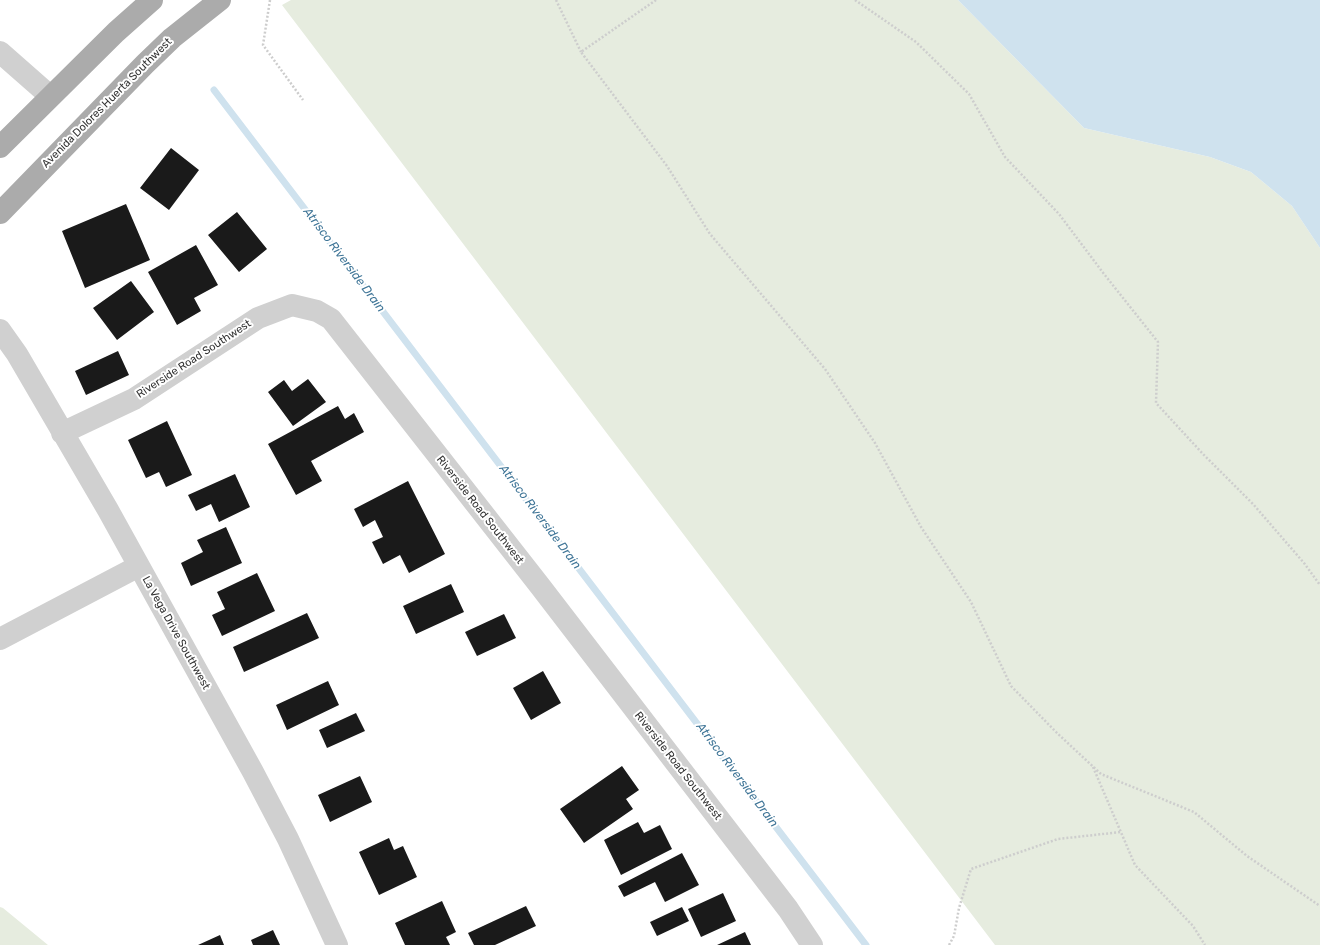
<!DOCTYPE html>
<style>
body{margin:0}
canvas{display:block;background:#fff}
</style>
<canvas width="1320" height="945"></canvas>
<script>
const g = document.querySelector('canvas').getContext('2d');
g.lineJoin = 'round';
function fill(path, color) {
  g.fillStyle = color;
  g.fill(path, 'evenodd');
}
function poly(rows) {
  const path = new Path2D();
  for (const r of rows) {
    path.moveTo(r[0], r[1]);
    for (let i = 2; i < r.length; i += 2) path.lineTo(r[i], r[i + 1]);
  }
  return path;
}
function strokePath(path, color, width, dash) {
  g.strokeStyle = color;
  g.lineWidth = width;
  g.lineCap = dash ? 'butt' : 'round';
  g.setLineDash(dash || []);
  g.stroke(path);
}
function label(font, color, halo, rows, align = 'center') {
  g.font = font + ' Rubik,sans-serif';
  g.lineWidth = 4;
  g.setLineDash([]);
  g.textBaseline = 'middle';
  g.strokeStyle = halo;
  g.fillStyle = color;
  for (const [text, x, y, turn = 0] of rows) {
    g.save();
    g.translate(x, y);
    g.rotate((+turn || 0) * Math.PI / 180);
    g.textAlign = isNaN(turn) ? turn : align;
    if (halo) g.strokeText(text, 0, 0);
    g.fillText(text, 0, 0);
    g.restore();
  }
}
fill(poly([
 [291,0,958,0,1084,128,1210,157,1251,172,1292,206,1320,248,1320,945,995,945,282,5],
 [0,907,3,908,48,945,0,945]
]), '#e6ecdf');
fill(poly([
 [958,0,1320,0,1320,248,1292,206,1251,172,1210,157,1084,128]
]), '#cfe2ee');
strokePath(poly([
 [214,90,866,945]
]), '#cfe2ee', 7);
fill(poly([
 [171,148,199,170,169,210,140,188],
 [126,204,150,260,85,288,62,231],
 [237,212,267,249,239,272,208,235],
 [196,245,218,285,194,298,201,311,177,325,148,272],
 [131,281,154,312,117,340,93,308],
 [118,351,129,375,86,395,75,371],
 [308,379,326,402,293,426,268,392,284,380,292,391],
 [338,406,345,419,354,413,364,432,311,461,322,481,296,495,268,444],
 [167,421,192,475,166,487,159,472,146,478,128,440],
 [235,474,250,507,219,522,211,504,196,511,188,495],
 [408,481,445,554,409,573,400,555,383,564,372,542,383,537,375,520,363,527,354,509],
 [226,527,242,563,191,586,181,563,203,552,197,540],
 [257,573,275,611,222,636,212,615,225,609,217,592],
 [451,584,464,612,416,634,403,606],
 [307,613,319,638,244,672,233,647],
 [504,614,516,638,477,656,465,632],
 [543,671,561,703,531,720,513,688],
 [328,681,339,705,287,730,276,705],
 [356,713,365,731,327,748,319,730],
 [622,766,639,790,626,799,633,809,584,843,560,809],
 [360,776,372,802,330,822,318,795],
 [638,822,644,833,660,825,672,849,621,875,604,840],
 [389,838,394,850,403,846,417,877,379,895,359,852],
 [682,853,699,885,665,902,655,882,624,897,618,886],
 [723,893,736,921,701,937,688,909],
 [442,901,456,932,446,937,450,945,405,945,395,923],
 [526,906,536,926,495,945,474,945,468,933],
 [682,907,689,921,657,936,650,922],
 [273,930,280,945,253,945,251,940],
 [745,932,751,945,717,945],
 [220,935,224,945,198,945]
]), '#1a1a1a');
strokePath(poly([
 [270,0,263,45,303,100],
 [556,0,581,52],
 [656,0,581,52,667,166,710,234,825,369,875,443,921,527,971,602,1011,686,1057,733,1101,774,1194,812,1247,856,1320,906],
 [855,0,916,42,969,94,1005,157,1059,214,1104,274,1158,342,1156,403,1203,454,1253,504,1304,563,1320,585],
 [1093,767,1135,865,1193,926,1205,945],
 [949,945,954,936,959,908,971,869,1058,839,1121,832]
]), '#cdcdcd', 2.5, [2, 2]);
strokePath(poly([
 [0,52,50,96],
 [0,330,17,354,108,510,253,772,288,839,337,945],
 [62,433,134,399,258,318,292,305,317,311,331,319,540,586,788,909,812,945],
 [0,639,139,566]
]), '#d0d0d0', 22);
strokePath(poly([
 [0,147,116,32,152,0],
 [0,213,145,64,172,38,220,0]
]), '#ababab', 22);
label('11px', '#333', '#fff', [
 ["Avenida Dolores Huerta Southwest",107,103,-45],
 ["Riverside Road Southwest",194,359,-33],
 ["Riverside Road Southwest",480,510,52],
 ["La Vega Drive Southwest",176,633,61],
 ["Riverside Road Southwest",678,766,52]
]);
label('italic 12px', '#3f7597', '#fff', [
 ["Atrisco Riverside Drain",344,260,53],
 ["Atrisco Riverside Drain",540,517,53],
 ["Atrisco Riverside Drain",737,775,53]
]);
</script>
